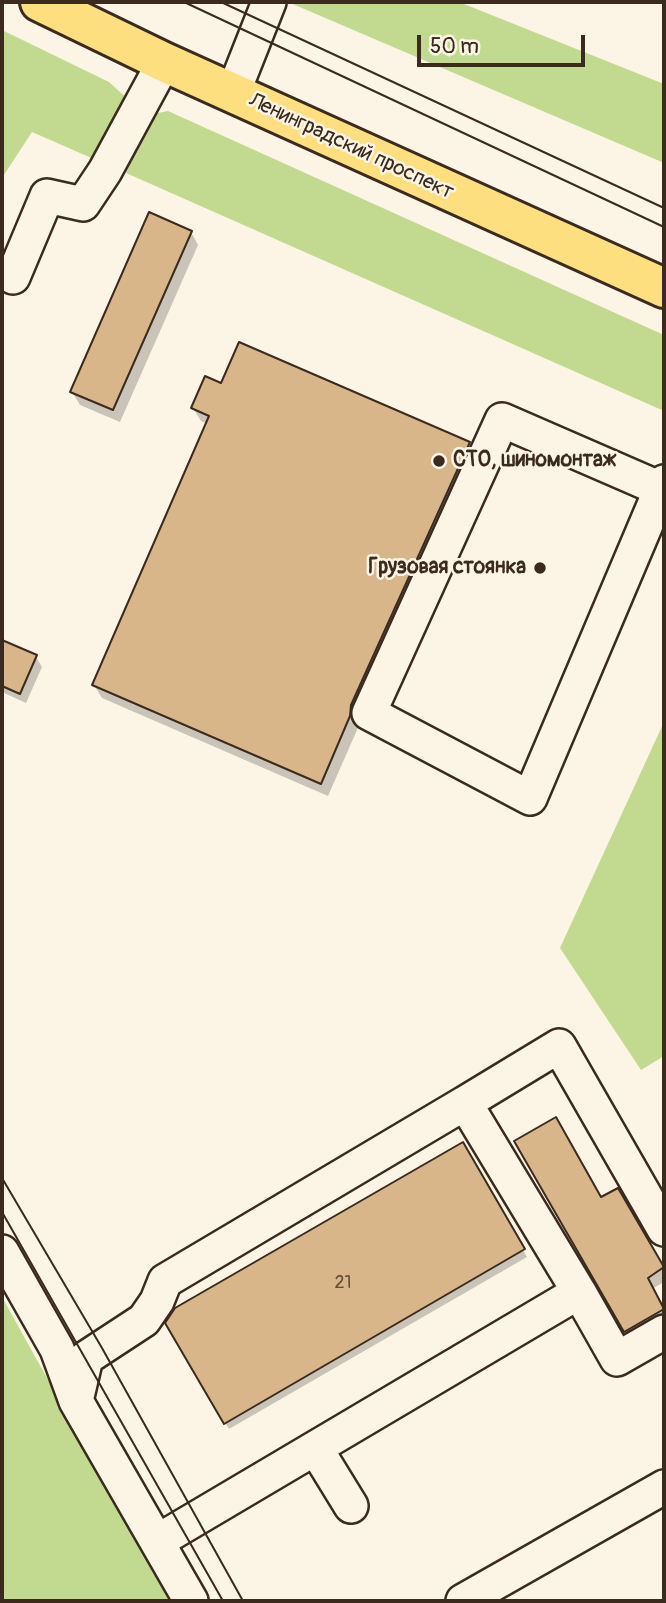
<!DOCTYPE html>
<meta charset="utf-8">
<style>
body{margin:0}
#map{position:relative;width:666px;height:1603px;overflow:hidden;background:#fcf5e5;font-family:Pangolin,sans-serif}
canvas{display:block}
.frame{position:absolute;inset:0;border:4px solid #3b2a1e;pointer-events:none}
.scale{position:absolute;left:417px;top:35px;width:168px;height:32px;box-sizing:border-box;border:4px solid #3b2a1e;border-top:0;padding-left:9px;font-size:21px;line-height:24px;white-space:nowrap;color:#3b2a1e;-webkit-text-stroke:5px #fcf5e5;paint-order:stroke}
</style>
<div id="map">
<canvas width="666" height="1603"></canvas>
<div class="frame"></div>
<div class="scale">50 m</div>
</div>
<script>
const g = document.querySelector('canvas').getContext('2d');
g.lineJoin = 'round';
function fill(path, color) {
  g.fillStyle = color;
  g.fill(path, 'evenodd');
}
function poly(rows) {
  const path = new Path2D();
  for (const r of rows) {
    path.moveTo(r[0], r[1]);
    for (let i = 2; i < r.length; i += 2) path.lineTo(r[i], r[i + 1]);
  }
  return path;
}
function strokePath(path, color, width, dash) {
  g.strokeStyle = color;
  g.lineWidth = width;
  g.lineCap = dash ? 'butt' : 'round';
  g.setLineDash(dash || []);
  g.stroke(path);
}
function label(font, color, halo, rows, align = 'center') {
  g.font = font + ' Pangolin,sans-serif';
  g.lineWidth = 5;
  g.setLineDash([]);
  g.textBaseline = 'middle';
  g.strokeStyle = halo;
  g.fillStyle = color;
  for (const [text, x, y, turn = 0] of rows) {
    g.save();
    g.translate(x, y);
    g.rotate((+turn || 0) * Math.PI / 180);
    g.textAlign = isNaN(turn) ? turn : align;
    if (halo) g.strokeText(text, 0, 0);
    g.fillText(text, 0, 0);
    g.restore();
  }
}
fill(poly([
 [288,2,459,2,664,84,664,163],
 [2,30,109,82,130,101,96,160,32,132,2,178],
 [168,111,664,335,664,411,126,173,153,114],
 [664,722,664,1056,641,1070,560,948],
 [2,1297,171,1601,2,1601]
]), '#c1da90');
fill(poly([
 [191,232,198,245,120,422,80,405,72,392],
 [222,385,468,444,476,457,358,719,357,730,328,796,102,698,94,685,208,424,201,421,193,408],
 [2,642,36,657,42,667,26,703,2,692],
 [517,1141,601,1199,617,1190,664,1271,664,1282,652,1289,664,1311,664,1322,631,1341],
 [462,1144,527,1257,229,1429,167,1323]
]), '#0003');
const building = poly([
 [149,212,192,231,113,410,70,392,149,212],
 [239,342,470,442,351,705,350,716,321,784,92,685,209,416,191,408,205,376,221,383,239,342],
 [2,640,37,655,20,694,2,686,2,640],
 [556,1117,601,1197,618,1188,664,1267,648,1278,664,1309,624,1332,514,1141,556,1117],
 [463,1142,525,1249,224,1424,165,1323,175,1308,463,1142]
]);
fill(building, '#d8b68a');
strokePath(building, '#3b2a1e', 2);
const minor = poly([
 [233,93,269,2],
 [13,277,47,196,83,204,105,171,164,62],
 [661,489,502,420,369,713,530,798,664,482],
 [465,1103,559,1046,664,1229],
 [2,1252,57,1349,76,1401,191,1601],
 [579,1292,617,1359,664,1332],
 [76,1401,86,1358,144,1320,157,1301,165,1281,465,1103,579,1292,158,1541],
 [316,1449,351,1506],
 [463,1601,664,1487]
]);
const major = poly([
 [40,2,164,62,664,288]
]);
strokePath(minor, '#3b2a1e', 38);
strokePath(major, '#3b2a1e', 44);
strokePath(minor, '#fcf5e5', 33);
strokePath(major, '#fddf80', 38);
strokePath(poly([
 [184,2,664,227],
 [221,2,664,208],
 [2,1178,102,1348,243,1601],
 [2,1212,223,1601]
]), '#3b2a1e', 2);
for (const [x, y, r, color] of [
 [439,461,7,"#3b2a1e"],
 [540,568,7,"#3b2a1e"]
]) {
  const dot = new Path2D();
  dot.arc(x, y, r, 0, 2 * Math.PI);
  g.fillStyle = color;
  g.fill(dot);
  strokePath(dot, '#fcf5e5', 2.5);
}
label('18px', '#624d39', null, [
 ["21",343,1283]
]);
label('21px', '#3b2a1e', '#fcf5e5', [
 ["Ленинградский проспект",351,147,25]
]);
label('bold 21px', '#3b2a1e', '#fcf5e5', [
 ["СТО, шиномонтаж",453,461],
 ["Грузовая стоянка",526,568,"right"]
], 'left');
</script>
